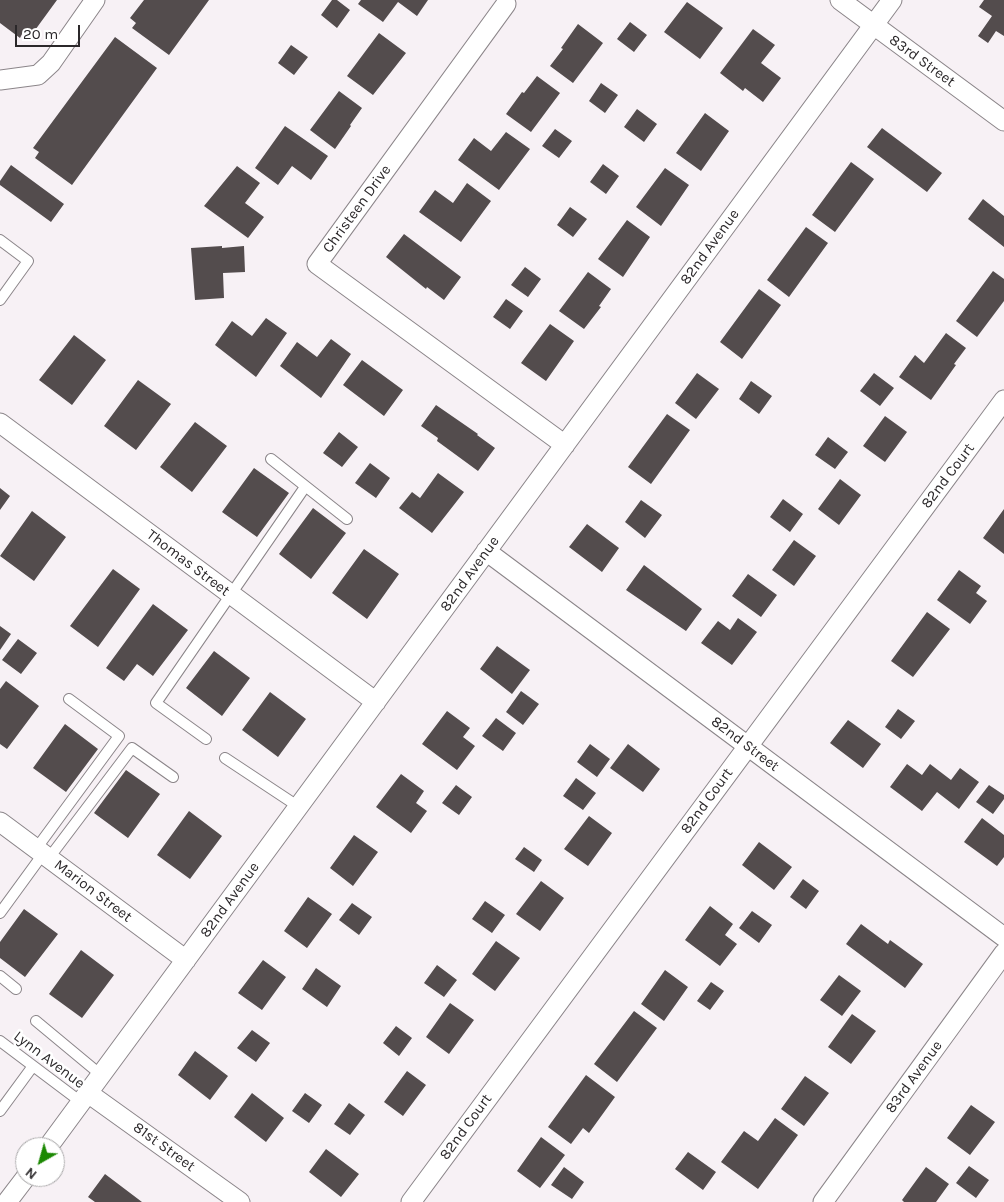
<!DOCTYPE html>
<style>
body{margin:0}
#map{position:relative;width:1004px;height:1202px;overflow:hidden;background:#f7f1f5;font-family:Karla,sans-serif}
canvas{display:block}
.north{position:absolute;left:15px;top:1137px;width:50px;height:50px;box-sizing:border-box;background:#fff;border:1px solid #aaa9aa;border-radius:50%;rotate:218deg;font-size:14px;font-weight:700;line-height:20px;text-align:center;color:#2b282a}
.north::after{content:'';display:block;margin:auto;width:18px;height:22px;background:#1c8903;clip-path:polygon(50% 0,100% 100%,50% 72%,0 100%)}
.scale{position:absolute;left:15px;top:25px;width:65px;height:22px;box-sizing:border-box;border:2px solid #2b282a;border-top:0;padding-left:6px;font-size:15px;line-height:18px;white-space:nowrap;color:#2b282a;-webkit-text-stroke:4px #fff;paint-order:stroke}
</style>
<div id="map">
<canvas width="1004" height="1202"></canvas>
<div class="north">N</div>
<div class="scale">20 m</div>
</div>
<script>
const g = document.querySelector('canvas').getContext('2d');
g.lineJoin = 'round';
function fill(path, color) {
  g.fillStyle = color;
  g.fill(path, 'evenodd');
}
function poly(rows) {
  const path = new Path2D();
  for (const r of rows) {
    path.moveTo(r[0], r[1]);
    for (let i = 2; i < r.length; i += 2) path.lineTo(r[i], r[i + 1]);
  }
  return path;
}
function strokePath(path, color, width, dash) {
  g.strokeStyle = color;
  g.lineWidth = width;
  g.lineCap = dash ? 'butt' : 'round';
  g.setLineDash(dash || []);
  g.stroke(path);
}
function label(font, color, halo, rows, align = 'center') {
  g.font = font + ' Karla,sans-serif';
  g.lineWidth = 5;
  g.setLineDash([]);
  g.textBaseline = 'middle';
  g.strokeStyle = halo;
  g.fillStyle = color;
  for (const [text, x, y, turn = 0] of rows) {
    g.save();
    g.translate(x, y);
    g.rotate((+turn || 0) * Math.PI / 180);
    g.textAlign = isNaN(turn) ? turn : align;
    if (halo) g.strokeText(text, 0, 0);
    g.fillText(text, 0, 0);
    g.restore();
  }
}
fill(poly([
 [0,0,57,0,30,37,23,32,20,38,0,23],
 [144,0,209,0,169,55,132,28,136,23,130,18],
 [332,0,337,0,350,10,337,28,321,15],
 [361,0,428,0,417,16,398,2,383,22,358,4],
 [984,0,1004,0,1004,36,996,31,988,43,978,36,992,16,979,7],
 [687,2,723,28,700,59,664,32],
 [630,22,647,35,634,52,617,39],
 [578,24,603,43,573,83,550,66,563,49,561,48],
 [753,29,775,45,761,63,781,78,763,102,745,88,743,91,720,73],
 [379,33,406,53,373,95,347,76],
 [115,37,157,68,72,185,35,158,39,152,33,148],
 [291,45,308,57,294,75,278,63],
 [537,76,560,93,531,132,506,114,522,92,524,93],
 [601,83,618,95,605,113,589,101],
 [339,91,362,108,350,125,351,126,335,149,310,130],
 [637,109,657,124,644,142,624,127],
 [705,113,729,131,701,171,676,153],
 [285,126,328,156,311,180,292,166,278,185,255,168],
 [882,128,942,173,927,192,867,147],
 [555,129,572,141,559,158,542,146],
 [506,132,530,149,499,190,458,160,474,138,491,151],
 [851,162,874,179,835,232,812,215],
 [603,164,619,176,606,194,590,182],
 [11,165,64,204,51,222,0,185,0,181],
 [237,166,260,183,245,203,264,217,248,238,204,206],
 [665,168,689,185,661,226,636,207],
 [467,183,491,201,461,242,419,212,435,190,453,203],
 [983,199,1004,216,1004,247,968,219],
 [570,207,587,219,573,237,557,225],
 [627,220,650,237,623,277,598,259],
 [806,227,828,243,789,297,767,280],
 [404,234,461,277,444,300,427,287,426,289,386,257],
 [222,246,222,248,244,246,245,272,223,273,224,298,195,300,191,248],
 [525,267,541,279,528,297,511,285],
 [993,271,1004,279,1004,301,977,337,956,321],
 [588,272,611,289,599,306,601,307,584,329,559,311],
 [759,289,781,305,742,359,720,342],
 [506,299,523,311,510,329,493,317],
 [266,318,287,333,256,377,215,345,232,321,252,336],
 [550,324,574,341,546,381,521,363],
 [946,333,966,348,954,364,956,365,931,400,899,377,915,355,924,363],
 [74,335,106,360,72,405,39,380],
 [331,339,351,354,321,398,280,366,297,342,317,357],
 [362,360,403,390,384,416,343,385],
 [697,373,719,389,696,419,675,403],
 [874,373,894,388,880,406,860,391],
 [138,380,171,404,136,450,104,426],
 [751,381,772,396,759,414,739,399],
 [436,405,478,434,477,435,495,448,478,471,437,441,438,438,421,426],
 [667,414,690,430,651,484,628,467],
 [885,416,907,432,885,462,863,446],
 [195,422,227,446,192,492,160,467],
 [339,432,358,447,342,467,323,453],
 [828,437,848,452,835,469,815,455],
 [370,463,390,478,376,498,355,483],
 [254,468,289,493,257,537,222,512],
 [438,473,464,492,432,533,399,508,412,492,420,498],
 [840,479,861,495,839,525,818,509],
 [0,488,10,496,0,510],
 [783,499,803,514,790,532,770,517],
 [641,500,662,515,645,538,625,522],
 [313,508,346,533,311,579,279,554],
 [1004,509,1004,554,983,538],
 [32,511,66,537,34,581,0,556],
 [587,524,619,548,602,572,569,547],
 [794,540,816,556,794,586,772,570],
 [364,549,399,574,367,619,332,593],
 [644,565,702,609,686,631,626,590],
 [113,569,140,589,98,647,70,626],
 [959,570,981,586,976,593,987,601,970,624,937,600],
 [748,574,777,595,761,617,732,596],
 [153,604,188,630,153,676,137,664,124,681,106,668],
 [927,612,950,629,913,677,891,661],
 [738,618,757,632,732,665,701,643,718,621,730,630],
 [0,626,11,634,0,650],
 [18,639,37,653,21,674,2,660],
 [497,646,530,670,512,694,480,669],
 [214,651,250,678,222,716,186,688],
 [6,681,39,706,7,749,0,744,0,689],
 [521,691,539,704,523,725,506,712],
 [270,692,306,719,278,757,242,730],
 [898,709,915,721,901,739,885,727],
 [447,711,470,728,463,737,475,746,457,770,422,744],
 [496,718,516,733,503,751,482,736],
 [848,720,881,744,863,768,830,743],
 [65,724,98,749,66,792,33,768],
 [590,744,610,759,597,777,577,762],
 [628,744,660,769,643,792,610,768],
 [907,764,922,775,930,764,951,780,960,768,979,782,959,809,937,792,922,811,890,787],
 [126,770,160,794,128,838,94,813],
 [401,774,424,791,416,803,427,811,411,833,376,807],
 [576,778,596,793,583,810,563,796],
 [456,785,472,797,459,815,442,803],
 [989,785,1004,795,1004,799,993,814,976,802],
 [189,811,222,836,190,879,157,855],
 [589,816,612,833,588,866,564,849],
 [982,818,1004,835,1004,857,997,866,964,842],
 [354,835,378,852,353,886,330,868],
 [759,842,792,867,774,890,742,865],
 [524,847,542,860,534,872,515,859],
 [803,879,819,891,806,909,790,897],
 [541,881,564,898,540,931,516,914],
 [308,897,332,914,307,948,284,931],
 [485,901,505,915,492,933,472,919],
 [352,903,372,917,359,935,339,920],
 [710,906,733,924,725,935,737,944,720,966,685,940],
 [24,909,58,934,25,977,0,958,0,942],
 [752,911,772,925,759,943,739,928],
 [861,924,888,944,890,940,923,964,905,988,846,944],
 [496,941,520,958,495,991,472,974],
 [81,950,114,975,82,1018,49,994],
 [263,960,286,977,262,1010,238,993],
 [437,965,457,980,444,997,424,983],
 [316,968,341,986,327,1007,302,989],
 [665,970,688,987,664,1021,641,1004],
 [839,975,861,991,842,1016,820,1000],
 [711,982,724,991,710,1010,697,1001],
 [450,1003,474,1020,449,1054,426,1037],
 [634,1011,657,1028,617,1082,594,1064],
 [852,1014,876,1031,851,1064,828,1047],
 [396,1026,412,1038,399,1056,383,1043],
 [252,1030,270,1043,256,1062,237,1048],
 [195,1051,228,1076,210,1100,178,1075],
 [407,1071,426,1085,403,1116,384,1102],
 [586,1075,615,1097,589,1133,583,1128,571,1144,548,1127],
 [805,1076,829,1093,804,1126,781,1109],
 [252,1093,284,1118,266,1142,234,1117],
 [305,1093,322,1105,309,1123,292,1111],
 [349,1103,365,1115,350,1135,334,1124],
 [971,1105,995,1122,970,1155,947,1138],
 [775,1118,798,1135,758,1189,721,1162,744,1131,758,1141],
 [541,1137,565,1155,540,1188,517,1171],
 [326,1149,359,1174,341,1197,309,1172],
 [688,1152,716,1172,703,1190,675,1169],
 [969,1166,989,1180,976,1198,956,1183],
 [564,1167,584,1182,572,1199,551,1185],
 [926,1167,949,1184,936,1202,904,1202,902,1200],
 [105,1174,142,1202,95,1202,88,1197]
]), '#534c4d');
const lane = poly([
 [0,240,28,261,0,300],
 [271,459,347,519],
 [206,739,156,703,305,487],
 [225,758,299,807],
 [36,849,119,736,69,699],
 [49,858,132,748,173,777],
 [0,913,43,854],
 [0,976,16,989],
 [36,1021,101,1075],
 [0,1041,81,1102],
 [0,1111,33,1066]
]);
const street = poly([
 [840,0,1004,121],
 [506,4,317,264,565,445],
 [0,80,38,75,51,63,95,0],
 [0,423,376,702],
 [486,551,1004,937],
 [0,822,186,960],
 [88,1093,240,1202],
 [48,1147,892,0],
 [7,1202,26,1177],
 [411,1202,1004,400],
 [823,1202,1004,953]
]);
strokePath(lane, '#8b8589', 12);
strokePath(street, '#8b8589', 21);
strokePath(lane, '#fff', 10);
strokePath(street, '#fff', 19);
label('15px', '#2b282a', '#fff', [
 ["83rd Street",922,61,36],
 ["Christeen Drive",357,209,-54],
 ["82nd Avenue",710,247,-54],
 ["82nd Court",948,476,-53],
 ["Thomas Street",188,563,37],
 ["82nd Avenue",470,574,-54],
 ["82nd Street",745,744,37],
 ["82nd Court",707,801,-54],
 ["Marion Street",93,891,37],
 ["82nd Avenue",230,900,-54],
 ["Lynn Avenue",49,1060,37],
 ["83rd Avenue",914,1077,-54],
 ["82nd Court",466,1127,-54],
 ["81st Street",164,1147,36]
]);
</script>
